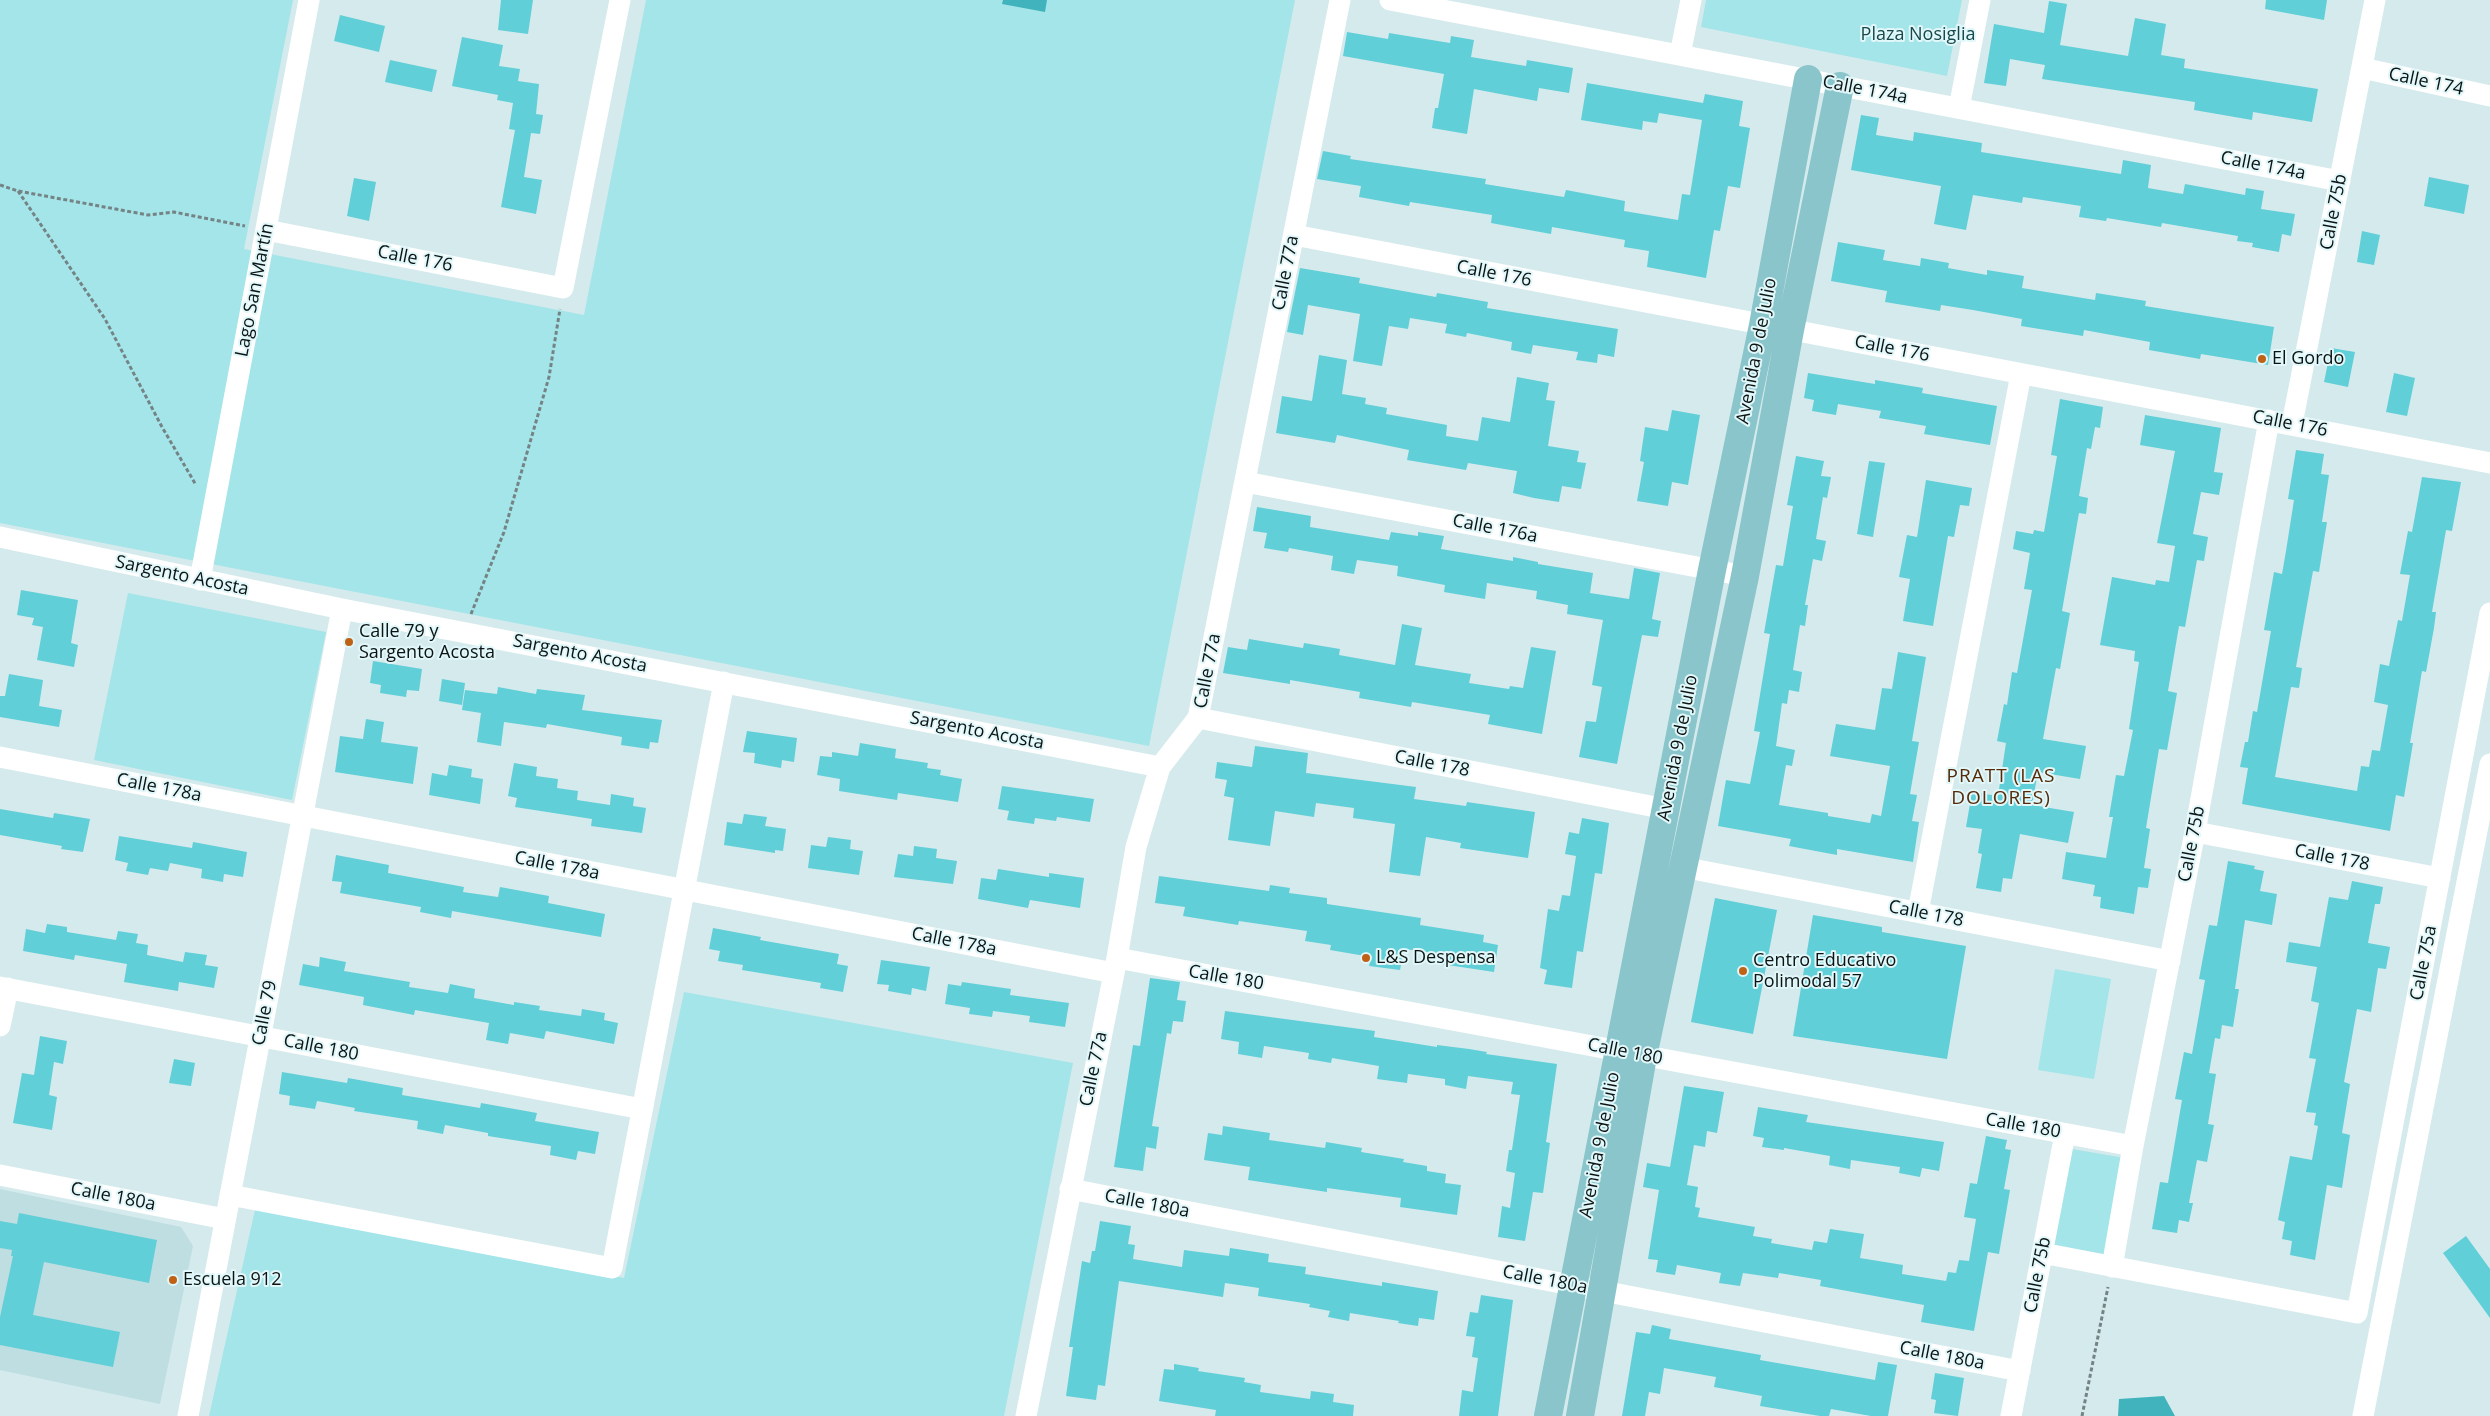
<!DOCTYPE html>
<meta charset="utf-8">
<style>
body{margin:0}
canvas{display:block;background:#d4eaec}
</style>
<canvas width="2490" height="1416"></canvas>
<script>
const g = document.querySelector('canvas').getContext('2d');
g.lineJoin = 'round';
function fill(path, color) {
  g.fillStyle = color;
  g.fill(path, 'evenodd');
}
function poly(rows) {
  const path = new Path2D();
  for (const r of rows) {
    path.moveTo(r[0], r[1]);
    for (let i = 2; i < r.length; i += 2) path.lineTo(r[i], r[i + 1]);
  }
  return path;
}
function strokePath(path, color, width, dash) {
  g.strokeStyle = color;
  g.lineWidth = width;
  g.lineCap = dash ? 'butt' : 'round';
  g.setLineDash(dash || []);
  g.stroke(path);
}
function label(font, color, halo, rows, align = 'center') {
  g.font = font + ' "Open Sans",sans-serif';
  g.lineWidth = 4;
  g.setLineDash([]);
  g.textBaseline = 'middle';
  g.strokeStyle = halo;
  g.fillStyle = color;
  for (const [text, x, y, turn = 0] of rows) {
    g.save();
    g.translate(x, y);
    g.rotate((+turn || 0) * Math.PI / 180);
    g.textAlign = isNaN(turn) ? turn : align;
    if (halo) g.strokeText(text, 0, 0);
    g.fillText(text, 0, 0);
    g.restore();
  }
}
fill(poly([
 [0,1189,181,1227,193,1246,160,1404,0,1370]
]), '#bfdee1');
fill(poly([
 [0,0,293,0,244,249,584,315,646,0,1295,0,1149,746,0,523],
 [1706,0,1962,0,1947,76,1701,27],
 [128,593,326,632,292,800,94,760],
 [2055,969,2111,979,2094,1079,2038,1070],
 [684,992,1073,1063,1004,1416,209,1416,257,1201,624,1278],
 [2072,1149,2125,1158,2106,1256,2054,1246]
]), '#a4e5ea');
fill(poly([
 [1003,0,1047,0,1045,12,1002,4],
 [2164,1396,2175,1416,2118,1416,2119,1399]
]), '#41b3bc');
fill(poly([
 [501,0,533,0,528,34,498,30],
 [2266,0,2327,0,2324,20,2265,9],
 [2049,1,2067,4,2060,45,2128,56,2135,18,2166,24,2161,55,2185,59,2184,68,2318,89,2312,122,2253,112,2252,120,2194,110,2195,102,2042,79,2045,65,2010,59,2006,86,1984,83,1994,24,2044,33],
 [340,15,385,26,379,52,334,41],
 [1347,32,1388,39,1389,33,1450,43,1451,36,1474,40,1471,57,1526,66,1527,60,1573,68,1569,93,1539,88,1537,101,1474,89,1467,134,1432,128,1435,108,1438,108,1444,74,1343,56],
 [462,37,503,45,499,66,520,69,518,81,539,84,536,114,543,115,540,134,531,133,524,177,542,180,536,214,501,207,515,130,509,129,513,103,497,100,498,95,452,86],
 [390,60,437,70,432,92,385,82],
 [1587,83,1703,103,1705,94,1743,101,1739,126,1750,128,1740,188,1728,186,1720,231,1714,230,1706,278,1647,267,1649,251,1624,247,1625,240,1552,227,1551,234,1491,223,1492,215,1410,202,1409,206,1359,197,1361,186,1317,179,1323,151,1351,156,1350,159,1486,179,1485,184,1521,190,1564,197,1566,190,1625,201,1624,211,1678,220,1682,194,1690,195,1702,120,1659,113,1657,123,1643,121,1642,130,1581,120],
 [1861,115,1879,118,1876,135,1913,141,1914,132,1982,143,1981,152,2121,174,2123,160,2151,165,2148,188,2183,194,2185,184,2245,195,2246,188,2264,191,2261,209,2295,214,2291,236,2282,234,2279,252,2252,247,2253,243,2237,241,2238,236,2162,223,2161,227,2107,218,2106,221,2079,217,2081,206,2023,197,2022,203,1973,195,1966,230,1934,224,1941,186,1851,170],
 [2429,177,2469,185,2464,214,2424,206],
 [354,178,376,182,369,221,347,216],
 [2362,231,2380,235,2374,265,2357,262],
 [1838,242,1885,250,1883,260,1920,266,1921,258,1949,263,1948,268,1987,275,1987,270,2024,276,2022,288,2095,300,2096,293,2146,301,2145,306,2274,327,2268,365,2201,354,2200,359,2149,350,2150,342,2084,330,2083,336,2021,326,2022,319,1973,310,1941,305,1940,311,1885,302,1887,291,1831,281],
 [1300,268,1360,278,1359,283,1436,297,1437,293,1488,302,1487,308,1618,329,1614,357,1598,354,1597,363,1576,360,1578,352,1533,345,1531,354,1511,350,1512,342,1467,333,1466,337,1445,333,1447,324,1410,318,1408,329,1389,326,1382,366,1353,361,1360,314,1308,305,1303,335,1287,332],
 [2331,348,2355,352,2348,387,2324,382],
 [1319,355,1347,360,1342,394,1366,398,1365,404,1387,408,1386,414,1447,425,1446,436,1478,441,1482,417,1510,422,1517,377,1549,383,1546,400,1555,401,1548,446,1579,451,1577,462,1586,463,1581,489,1562,486,1559,502,1534,498,1513,493,1517,471,1468,463,1466,470,1407,460,1409,450,1337,435,1335,443,1276,433,1282,396,1312,401],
 [1808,373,1875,384,1875,380,1923,388,1922,393,1997,406,1990,445,1924,434,1926,426,1879,418,1881,411,1838,404,1836,415,1812,411,1814,400,1804,398],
 [2394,373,2415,378,2407,416,2386,412],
 [2060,399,2103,407,2100,428,2095,427,2091,449,2087,448,2079,496,2088,498,2086,514,2079,513,2062,611,2070,613,2060,669,2056,668,2043,739,2086,746,2080,779,2038,772,2032,805,2074,812,2068,843,2020,834,2012,879,2003,878,2001,892,1976,888,1982,854,1978,853,1982,829,1966,827,1972,792,1998,796,2006,743,1997,741,2004,704,2007,705,2012,672,2017,673,2032,590,2024,589,2030,553,2013,549,2016,531,2033,534,2034,530,2044,532,2057,456,2051,455],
 [1672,410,1700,415,1688,485,1672,482,1668,506,1637,501,1644,462,1640,461,1645,427,1668,431],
 [2145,415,2221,428,2214,472,2223,473,2219,495,2201,492,2193,534,2208,537,2204,561,2197,560,2185,627,2179,626,2168,691,2177,693,2167,750,2159,749,2146,828,2150,829,2144,868,2151,869,2148,888,2138,887,2134,914,2100,908,2101,897,2093,896,2095,885,2062,879,2066,852,2106,858,2113,817,2109,817,2116,775,2124,776,2133,730,2129,729,2139,662,2134,661,2135,651,2100,645,2112,577,2155,585,2156,580,2169,582,2175,546,2157,543,2175,451,2140,445],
 [2296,450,2324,454,2321,474,2329,475,2322,522,2327,522,2319,572,2313,571,2296,667,2302,668,2299,688,2291,687,2275,777,2357,791,2361,766,2369,767,2372,750,2380,751,2388,705,2374,702,2380,664,2389,666,2398,620,2402,621,2410,575,2400,574,2408,531,2412,532,2422,477,2461,482,2452,531,2446,530,2432,612,2436,612,2434,628,2426,672,2422,671,2410,743,2413,743,2404,797,2396,795,2390,831,2242,804,2248,768,2240,767,2245,742,2248,742,2253,711,2257,712,2271,631,2264,630,2274,572,2282,574,2286,551,2294,500,2288,499],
 [1796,456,1824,461,1821,476,1831,477,1827,498,1823,497,1816,539,1826,541,1822,561,1813,559,1805,605,1808,605,1805,626,1800,625,1793,670,1802,672,1799,692,1789,690,1787,704,1782,703,1776,746,1795,750,1792,766,1786,765,1779,805,1828,813,1828,816,1870,823,1872,814,1881,816,1890,766,1830,756,1836,724,1875,730,1882,688,1892,689,1898,652,1926,657,1912,741,1919,742,1910,794,1917,795,1912,821,1919,822,1913,862,1837,849,1837,855,1789,846,1791,839,1718,826,1726,780,1750,784,1760,732,1754,731,1770,634,1764,633,1776,565,1783,566,1793,506,1787,505],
 [1869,461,1885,463,1873,537,1857,534],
 [1926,480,1972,488,1969,506,1960,505,1954,537,1948,536,1933,626,1903,621,1910,579,1899,577,1907,535,1917,537],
 [1257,507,1311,516,1310,527,1389,540,1391,532,1418,536,1418,532,1444,536,1441,549,1513,561,1513,557,1538,562,1538,564,1593,573,1590,593,1629,599,1634,568,1660,573,1652,619,1661,621,1658,637,1642,635,1617,764,1579,757,1586,721,1596,722,1602,687,1592,685,1603,620,1567,614,1568,605,1536,599,1537,591,1487,583,1485,599,1444,592,1445,585,1397,576,1398,566,1357,560,1354,574,1331,570,1333,556,1289,548,1288,552,1264,548,1267,533,1253,531],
 [21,590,78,600,71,643,78,645,74,667,37,660,43,627,32,625,34,618,17,615],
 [1402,624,1422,628,1415,665,1471,674,1469,683,1509,689,1510,686,1523,688,1531,647,1556,651,1542,734,1488,724,1490,715,1412,702,1411,707,1394,704,1359,698,1360,692,1290,680,1290,684,1223,673,1228,647,1247,650,1249,639,1303,648,1304,643,1340,649,1339,655,1395,665],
 [373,661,422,669,419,691,407,690,406,697,380,693,381,685,370,683],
 [9,674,43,680,39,706,62,710,59,727,0,717,0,696,5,696],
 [442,679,465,683,462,705,439,701],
 [498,687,536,694,537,689,585,695,582,710,662,720,658,743,650,742,649,749,621,745,622,737,547,724,546,728,504,722,501,746,477,742,481,713,462,710,465,690,497,694],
 [366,719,384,722,381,742,418,747,413,784,335,772,340,736,363,739],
 [747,731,797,738,794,762,782,760,781,768,754,763,755,753,743,752],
 [860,743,896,749,895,758,928,763,927,768,941,770,940,775,962,779,958,802,898,793,897,800,839,791,840,779,817,775,820,756,832,757,832,752,858,756],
 [1255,746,1308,753,1306,773,1416,787,1414,799,1466,806,1467,802,1535,812,1528,858,1460,848,1461,843,1426,837,1420,876,1389,872,1395,824,1353,818,1354,808,1316,803,1314,817,1275,811,1270,846,1228,840,1234,798,1224,796,1227,780,1215,778,1217,762,1252,767],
 [514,763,537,767,536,776,558,779,557,788,578,791,577,800,610,805,611,794,634,798,633,806,646,808,642,833,591,826,592,819,515,807,517,798,508,796],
 [449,765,472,769,471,777,483,779,480,804,429,795,432,773,447,776],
 [1002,786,1094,799,1090,822,1057,817,1056,821,1035,818,1034,824,1007,820,1009,811,998,809],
 [0,809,53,818,54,813,90,819,83,852,61,849,62,846,0,835],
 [744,814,767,817,765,826,786,829,783,851,775,850,775,853,724,845,727,822,742,824],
 [1582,818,1609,823,1602,874,1595,873,1583,952,1577,951,1572,988,1544,984,1547,970,1540,968,1548,909,1559,911,1562,895,1570,896,1576,856,1565,854,1569,832,1579,834],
 [119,836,192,848,193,842,247,852,243,877,224,874,223,882,201,878,202,869,170,863,168,871,150,868,148,875,126,871,128,863,115,860],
 [828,837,851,840,850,849,863,851,859,875,808,868,811,845,826,847],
 [914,846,937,849,936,858,957,861,953,884,894,877,898,854,913,856],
 [336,855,389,865,388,873,464,887,463,892,498,897,500,887,549,896,548,903,605,914,601,937,452,911,451,918,420,912,421,907,340,893,342,882,332,881],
 [2228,861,2255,866,2254,869,2264,871,2260,891,2277,894,2272,925,2245,920,2235,989,2239,989,2233,1027,2222,1025,2220,1039,2215,1038,2209,1073,2216,1074,2208,1124,2214,1125,2207,1162,2197,1160,2189,1203,2193,1203,2189,1222,2179,1220,2177,1233,2152,1229,2160,1182,2168,1183,2182,1100,2175,1099,2184,1052,2192,1054,2205,980,2199,979,2209,925,2217,926],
 [998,869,1049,877,1049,873,1084,878,1080,908,1030,900,1028,908,978,899,981,878,996,880],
 [1159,876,1269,891,1270,885,1290,888,1289,893,1327,898,1327,904,1421,918,1420,925,1484,935,1483,942,1498,945,1494,972,1441,964,1442,954,1404,949,1400,970,1369,966,1371,957,1330,950,1331,945,1305,941,1307,931,1239,921,1238,925,1183,916,1185,907,1155,903],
 [2352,881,2383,887,2380,904,2375,904,2368,943,2390,947,2386,969,2378,968,2371,1012,2357,1009,2344,1082,2350,1084,2342,1133,2350,1135,2342,1188,2327,1185,2315,1260,2290,1255,2292,1241,2282,1239,2285,1222,2278,1220,2290,1156,2312,1160,2318,1126,2314,1125,2316,1113,2306,1112,2316,1059,2309,1058,2319,1003,2311,1001,2317,967,2286,962,2289,942,2320,947,2329,897,2348,900],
 [1715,898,1777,910,1753,1034,1691,1022],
 [1813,915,1882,927,1882,932,1966,946,1947,1059,1793,1036],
 [47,924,67,927,67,932,116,940,118,931,138,934,136,943,148,945,147,955,183,962,185,952,207,955,205,965,218,967,214,988,179,982,178,991,124,982,127,964,75,955,74,960,23,951,26,929,45,933],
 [713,928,761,937,760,940,839,954,837,964,848,966,843,992,820,988,821,983,742,970,743,965,718,961,720,951,709,949],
 [320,957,346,962,344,971,410,982,409,987,448,993,450,984,475,989,474,998,514,1005,514,1002,540,1006,539,1010,581,1016,582,1009,605,1013,604,1020,618,1023,614,1044,546,1031,544,1039,510,1033,508,1044,486,1040,489,1023,415,1010,414,1015,363,1005,364,997,299,985,303,964,319,967],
 [881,960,930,967,926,991,912,988,911,995,888,991,889,985,877,984],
 [1150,978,1180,982,1177,1000,1186,1001,1183,1022,1173,1021,1171,1034,1167,1033,1152,1126,1159,1127,1156,1149,1146,1147,1143,1171,1114,1167,1133,1045,1140,1046],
 [962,982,1011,989,1010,995,1069,1003,1065,1027,1029,1022,1030,1016,993,1011,992,1017,969,1014,970,1008,945,1004,948,984,961,986],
 [1225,1011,1375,1031,1374,1037,1437,1047,1437,1045,1469,1049,1487,1052,1486,1054,1557,1064,1546,1142,1550,1143,1543,1193,1533,1192,1525,1241,1498,1237,1502,1206,1510,1208,1515,1173,1506,1171,1509,1150,1512,1150,1520,1095,1511,1094,1513,1082,1468,1076,1466,1089,1445,1085,1445,1079,1408,1074,1407,1083,1377,1079,1379,1066,1332,1058,1331,1063,1308,1059,1309,1053,1264,1046,1262,1058,1238,1054,1239,1042,1221,1039],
 [40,1036,67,1041,63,1064,54,1062,49,1095,57,1097,52,1130,13,1123,22,1073,34,1075],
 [174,1059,195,1063,191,1086,169,1083],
 [282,1072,347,1083,348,1078,403,1088,402,1095,480,1108,481,1103,537,1113,535,1121,599,1132,595,1154,578,1151,576,1160,550,1155,551,1146,488,1136,488,1133,445,1125,443,1134,417,1129,418,1121,354,1111,355,1108,317,1101,315,1109,289,1105,290,1096,279,1094],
 [1684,1086,1724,1092,1717,1133,1707,1131,1705,1147,1694,1145,1687,1185,1698,1187,1695,1207,1700,1208,1698,1217,1755,1227,1753,1236,1772,1239,1771,1243,1812,1250,1814,1241,1827,1243,1830,1229,1864,1234,1860,1258,1903,1265,1902,1274,1946,1281,1948,1272,1956,1273,1959,1260,1969,1261,1976,1219,1964,1217,1970,1183,1977,1184,1986,1136,2007,1140,2005,1149,2011,1150,2004,1189,2010,1190,1999,1254,1988,1252,1974,1331,1921,1322,1924,1305,1820,1286,1821,1280,1779,1273,1778,1278,1743,1273,1740,1286,1719,1283,1721,1273,1677,1265,1675,1275,1656,1272,1658,1260,1648,1259,1659,1190,1643,1187,1647,1163,1670,1167],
 [1758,1107,1808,1115,1806,1122,1944,1142,1939,1171,1922,1168,1920,1177,1899,1173,1900,1167,1851,1160,1850,1169,1829,1165,1830,1156,1784,1148,1784,1150,1762,1147,1764,1138,1753,1136],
 [1223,1126,1270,1133,1269,1140,1325,1148,1326,1142,1362,1148,1361,1152,1404,1159,1403,1162,1427,1166,1427,1171,1446,1174,1445,1183,1461,1185,1457,1215,1400,1207,1401,1198,1327,1188,1327,1192,1248,1180,1250,1167,1204,1160,1208,1133,1222,1135],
 [19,1213,157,1240,149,1283,44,1262,33,1315,120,1332,113,1367,0,1345,0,1317,13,1256,11,1256,12,1250,0,1248,0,1221,17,1224],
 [1100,1221,1131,1226,1128,1244,1135,1245,1133,1259,1182,1267,1184,1250,1229,1256,1230,1248,1269,1254,1268,1262,1306,1267,1305,1274,1382,1286,1382,1282,1438,1291,1434,1320,1419,1318,1418,1326,1398,1323,1399,1321,1350,1313,1349,1321,1328,1317,1330,1311,1309,1307,1310,1304,1258,1296,1259,1288,1225,1283,1223,1297,1119,1281,1105,1386,1098,1385,1096,1400,1066,1396,1073,1347,1069,1347,1082,1261,1090,1263,1092,1251,1095,1251],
 [2466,1236,2490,1269,2490,1318,2443,1253],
 [1481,1295,1513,1300,1498,1416,1459,1416,1462,1390,1473,1392,1478,1358,1472,1357,1475,1337,1466,1336,1470,1312,1478,1313],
 [1652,1325,1671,1329,1669,1339,1761,1355,1760,1360,1875,1380,1878,1362,1897,1365,1888,1416,1871,1416,1831,1409,1829,1416,1820,1416,1760,1406,1762,1396,1714,1387,1716,1377,1664,1368,1660,1394,1649,1392,1645,1416,1622,1416,1636,1332,1650,1334],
 [1174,1364,1199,1368,1198,1371,1245,1378,1244,1382,1261,1385,1260,1392,1310,1399,1311,1391,1334,1394,1333,1402,1354,1405,1353,1416,1215,1416,1216,1410,1159,1401,1164,1369,1174,1370],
 [1935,1373,1964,1378,1958,1416,1934,1413,1936,1400,1931,1399]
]), '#61cfd8');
strokePath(poly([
 [0,185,18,191,148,215,174,212,245,226],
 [18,191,105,319,162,427,196,485],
 [471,614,504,532,549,377,560,309],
 [2082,1416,2108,1287]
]), '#748485', 3, [4, 2.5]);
strokePath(poly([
 [1390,0,2340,181],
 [1680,55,1691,0],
 [2362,68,2490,96],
 [1959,108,1980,0],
 [266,230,563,288,620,0],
 [1294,235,2490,463],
 [2292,424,2375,0],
 [1245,482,1745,576],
 [0,537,342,609,1160,767],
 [200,580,309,0],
 [1198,718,1666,809],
 [0,757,1114,973],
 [2195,832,2440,878],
 [1682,867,2170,961],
 [1918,912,2021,374],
 [1117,958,2133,1146],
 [0,987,642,1109],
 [0,1026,8,988],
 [0,1175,225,1219],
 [1070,1189,2020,1371],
 [230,1195,612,1268,724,682],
 [2042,1253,2357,1313,2490,613],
 [2112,1267,2133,1146,2195,832,2269,420],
 [188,1416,342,609],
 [1026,1416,1117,958,1136,847,1160,767,1198,718,1340,0],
 [2011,1416,2065,1134],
 [2363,1416,2490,764]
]), '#fff', 21);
strokePath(poly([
 [1548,1416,1712,570,1763,325,1808,79],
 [1580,1416,1643,1056,1745,576,1790,330,1840,86]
]), '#89c5ca', 28);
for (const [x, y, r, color] of [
 [2262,359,5,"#bf6215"],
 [349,642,5,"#bf6215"],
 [1366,958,5,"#bf6215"],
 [1743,971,5,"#bf6215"],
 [173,1280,5,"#bf6215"]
]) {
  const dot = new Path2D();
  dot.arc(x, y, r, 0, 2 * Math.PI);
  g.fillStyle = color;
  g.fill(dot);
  strokePath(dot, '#e1f7f9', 2);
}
label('18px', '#16484c', '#e1f7f9', [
 ["Plaza Nosiglia",1918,35]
]);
label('18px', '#0b1313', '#e1f7f9', [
 ["Calle 174",2426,82,12],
 ["Calle 174a",1865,90,11],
 ["Calle 174a",2263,166,11],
 ["Calle 75b",2334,212,-79],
 ["Calle 176",415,259,11],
 ["Calle 77a",1286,273,-79],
 ["Calle 176",1494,274,11],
 ["Lago San Martín",255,290,-79],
 ["Calle 176",1892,349,11],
 ["Avenida 9 de Julio",1757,351,-79],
 ["Calle 176",2290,424,11],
 ["Calle 176a",1495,529,11],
 ["Sargento Acosta",182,576,12],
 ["Sargento Acosta",580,654,11],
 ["Calle 77a",1208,671,-79],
 ["Sargento Acosta",977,731,11],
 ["Avenida 9 de Julio",1678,748,-79],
 ["Calle 178",1432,764,11],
 ["Calle 178a",159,788,11],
 ["Calle 75b",2192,844,-79],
 ["Calle 178",2332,858,11],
 ["Calle 178a",557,866,11],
 ["Calle 178",1926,914,11],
 ["Calle 178a",954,942,11],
 ["Calle 75a",2424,963,-79],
 ["Calle 180",1226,978,10],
 ["Calle 79",265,1013,-79],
 ["Calle 180",321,1048,11],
 ["Calle 180",1625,1052,11],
 ["Calle 77a",1094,1069,-78],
 ["Calle 180",2023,1126,10],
 ["Avenida 9 de Julio",1600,1145,-79],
 ["Calle 180a",113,1197,11],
 ["Calle 180a",1147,1204,11],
 ["Calle 75b",2038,1275,-79],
 ["Calle 180a",1545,1280,11],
 ["Calle 180a",1942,1356,11]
]);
label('18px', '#0b1313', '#e1f7f9', [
 ["El Gordo",2272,359],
 ["Calle 79 y",359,632],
 ["Sargento Acosta",359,653],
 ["L&S Despensa",1376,958],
 ["Centro Educativo",1753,961],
 ["Polimodal 57",1753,982],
 ["Escuela 912",183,1280]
], 'left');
g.letterSpacing = '1px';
label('19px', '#572a07', '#e1f7f9', [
 ["PRATT (LAS",2001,777],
 ["DOLORES)",2001,799]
]);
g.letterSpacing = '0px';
</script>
